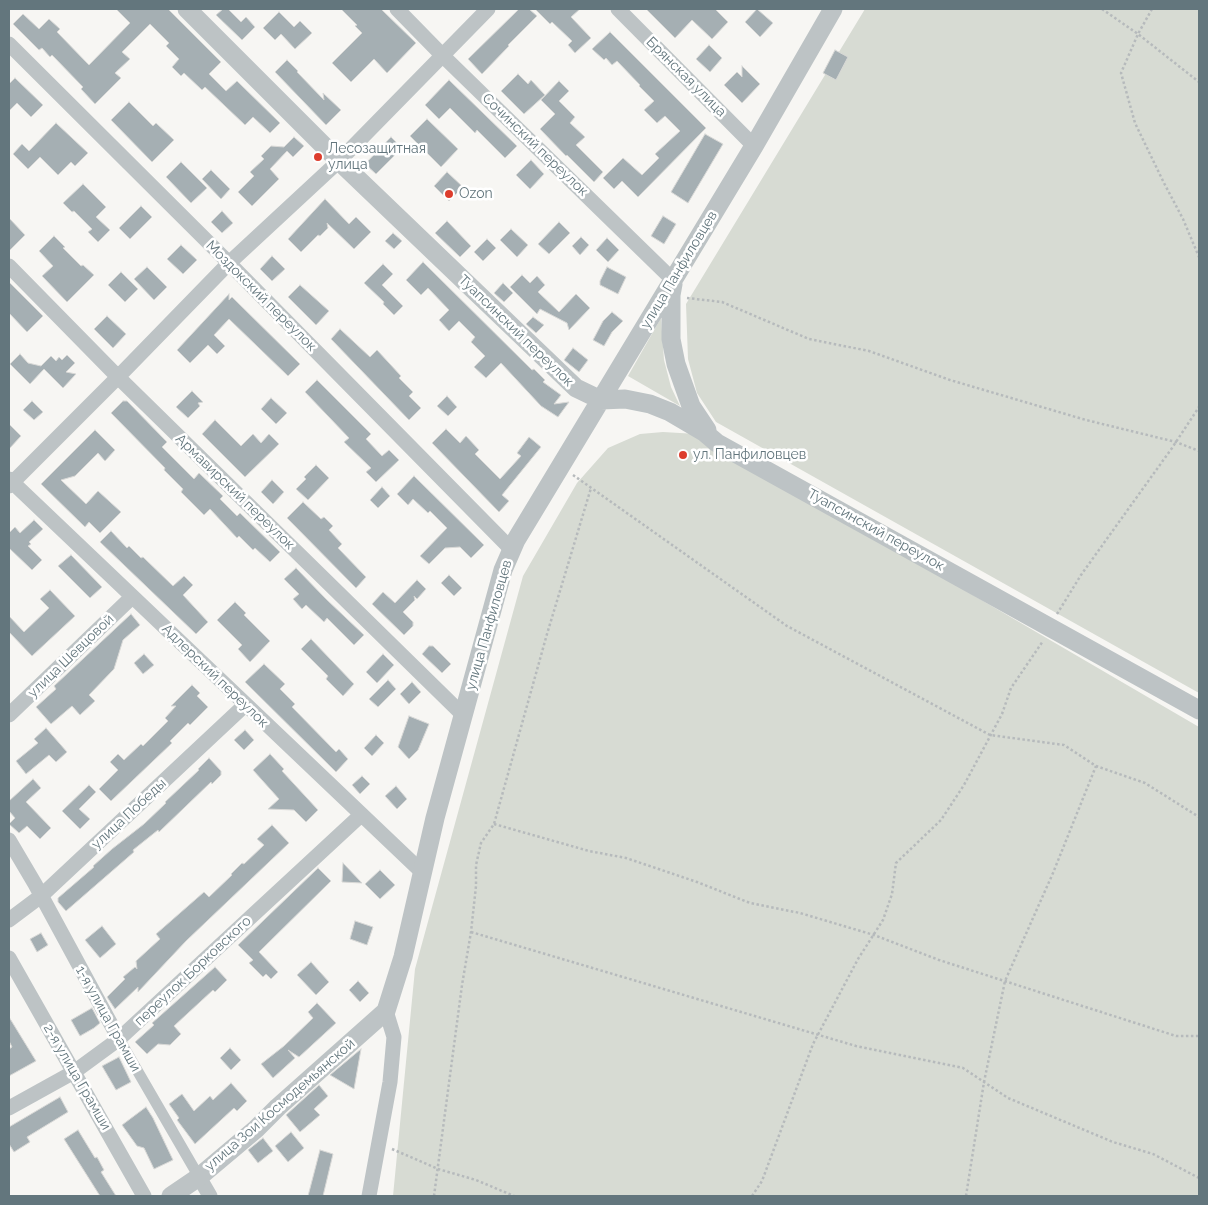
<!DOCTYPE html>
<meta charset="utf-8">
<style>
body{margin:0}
#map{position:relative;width:1208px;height:1205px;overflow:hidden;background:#f7f6f3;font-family:Raleway,sans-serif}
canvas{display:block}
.frame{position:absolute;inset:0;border:10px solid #63767d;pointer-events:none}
</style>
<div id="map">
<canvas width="1208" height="1205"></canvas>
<div class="frame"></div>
</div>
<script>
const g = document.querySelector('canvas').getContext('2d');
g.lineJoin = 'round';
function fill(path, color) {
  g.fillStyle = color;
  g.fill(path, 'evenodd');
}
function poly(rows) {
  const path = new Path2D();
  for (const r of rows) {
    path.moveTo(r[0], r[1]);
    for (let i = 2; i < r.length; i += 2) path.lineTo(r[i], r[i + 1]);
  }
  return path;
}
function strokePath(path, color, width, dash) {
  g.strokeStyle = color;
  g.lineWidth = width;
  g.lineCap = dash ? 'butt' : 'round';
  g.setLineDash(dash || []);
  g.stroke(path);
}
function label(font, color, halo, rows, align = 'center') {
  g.font = font + ' Raleway,sans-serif';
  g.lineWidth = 5;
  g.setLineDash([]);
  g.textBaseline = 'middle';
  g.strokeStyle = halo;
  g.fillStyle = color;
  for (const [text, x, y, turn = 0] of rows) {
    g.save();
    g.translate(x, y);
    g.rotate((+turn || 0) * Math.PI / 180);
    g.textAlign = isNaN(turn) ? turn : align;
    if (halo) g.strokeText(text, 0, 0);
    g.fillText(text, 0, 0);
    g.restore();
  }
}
fill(poly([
 [865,9,1199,9,1199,693,716,422,697,393,688,359,686,304],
 [661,318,664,360,671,387,680,406,628,376],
 [663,432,697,434,1199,727,1199,1196,393,1196,415,969,523,576,577,483,608,448,640,434]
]), '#d7dbd3');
const building = poly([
 [116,9,168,9,221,62,209,74,226,91,237,81,280,123,270,133,253,117,245,125,205,87,202,90,184,73,181,76,172,67,179,59,166,46,169,43,150,24,122,52,130,59,115,73,121,78,95,104,81,89,83,87,52,55,50,57,42,48,39,50,13,24,23,14,39,29,49,19,60,29,57,32,89,65,130,23,116,9],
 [223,9,228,9,241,22,246,17,255,27,242,40,216,15,223,9],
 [341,9,381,9,416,43,387,73,374,59,351,82,332,63,362,33,355,26,357,25,341,9],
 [519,9,529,9,537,16,508,45,509,46,482,74,468,59,519,9],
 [535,9,580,9,571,17,591,38,575,53,568,45,572,41,552,22,550,24,535,9],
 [646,9,715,9,728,22,712,39,692,20,675,38,646,9],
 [757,9,773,23,760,37,745,22,757,9],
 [279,12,294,27,300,21,312,33,295,49,281,34,275,40,263,28,279,12],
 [610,32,706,128,638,197,622,181,614,189,603,178,623,158,642,175,659,158,655,154,680,131,665,116,657,123,644,110,654,101,639,86,640,85,617,61,612,65,606,58,604,60,592,49,610,32],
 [709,45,722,58,710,72,696,59,709,45],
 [835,50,848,57,836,80,823,73,835,50],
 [287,60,298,71,297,72,324,100,323,93,341,110,326,125,275,72,287,60],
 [742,66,760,84,742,103,724,85,737,72,742,77,742,66],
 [518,74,528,84,531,80,545,95,524,114,501,91,518,74],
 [15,78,43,105,31,117,17,103,9,111,9,84,15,78],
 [449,80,517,146,505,158,477,130,475,133,450,108,439,119,425,105,449,80],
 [559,81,569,91,559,101,575,117,570,123,585,137,576,145,603,172,594,182,567,155,566,156,540,129,555,114,541,100,559,81],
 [129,102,153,126,156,123,174,140,152,162,111,120,129,102],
 [427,119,458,149,441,167,410,136,427,119],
 [56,123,88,153,75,166,71,162,58,175,40,157,28,169,13,154,22,144,29,151,56,123],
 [705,134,723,144,688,203,671,192,705,134],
 [294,137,304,146,293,157,287,151,270,169,279,179,252,206,238,192,254,176,250,172,264,159,261,156,271,146,284,147,294,137],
 [391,137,402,148,376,174,365,164,391,137],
 [531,160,544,174,530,189,516,175,531,160],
 [181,162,207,188,191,203,166,177,181,162],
 [211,170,230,189,221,199,202,179,211,170],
 [447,172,463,187,449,201,434,186,447,172],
 [83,184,106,207,96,217,110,230,98,242,88,232,92,229,74,211,72,212,63,203,83,184],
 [325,199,349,224,356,217,371,232,354,249,327,223,328,228,320,236,318,235,301,252,288,239,325,199],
 [141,206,152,217,130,239,119,228,141,206],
 [222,211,233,223,222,233,211,222,222,211],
 [663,216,676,224,664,244,651,236,663,216],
 [9,218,25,235,9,251,9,218],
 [447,221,471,246,460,257,435,233,447,221],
 [559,222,570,233,549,254,538,244,559,222],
 [511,229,528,245,517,257,500,240,511,229],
 [393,233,402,241,394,249,385,241,393,233],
 [54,236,65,247,63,248,81,266,83,265,94,275,67,302,42,276,53,266,39,251,54,236],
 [581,237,589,245,580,255,572,246,581,237],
 [607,238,619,250,608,262,596,250,607,238],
 [487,239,496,248,483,261,474,252,487,239],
 [181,245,197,260,183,274,167,259,181,245],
 [272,256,285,269,272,281,260,269,272,256],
 [423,262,532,370,534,369,545,380,543,382,561,395,554,404,569,402,558,417,541,406,501,363,486,378,474,367,485,356,471,342,475,337,459,321,449,331,439,320,449,310,428,288,421,295,406,280,423,262],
 [383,264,393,274,382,285,403,306,394,315,383,304,384,302,364,283,383,264],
 [147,267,167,287,154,300,134,279,147,267],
 [607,267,626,277,618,294,600,285,600,281,607,267],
 [121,272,138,289,125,302,108,285,121,272],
 [522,275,530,283,537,276,545,285,538,292,559,312,576,294,590,308,569,330,567,323,540,309,537,314,510,287,522,275],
 [9,282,43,316,27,332,9,313,9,282],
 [503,283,513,293,504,302,494,293,503,283],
 [300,285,329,311,316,325,288,297,300,285],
 [229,294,229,300,232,297,300,364,288,376,229,319,214,335,225,346,217,354,208,345,190,363,177,350,229,294],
 [612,312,623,321,612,332,604,346,593,340,603,321,612,312],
 [107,316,126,334,113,348,94,329,107,316],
 [533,317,544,325,536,333,526,324,533,317],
 [340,329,370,357,377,350,401,376,399,378,413,392,409,396,421,408,409,420,331,339,340,329],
 [573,348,588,360,579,372,564,360,573,348],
 [20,354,28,363,41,366,51,356,56,361,59,357,62,360,67,355,75,363,66,372,76,374,63,388,44,369,30,384,10,364,20,354],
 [317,380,371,434,366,439,382,456,389,450,399,460,376,482,366,472,371,468,344,442,349,438,305,392,317,380],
 [192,391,203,402,198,403,200,406,188,418,176,407,192,391],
 [447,396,457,407,448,416,437,406,447,396],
 [271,398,287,413,276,424,261,409,271,398],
 [32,401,43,412,34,420,23,410,32,401],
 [123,401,127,401,167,442,162,447,194,479,199,473,223,496,220,499,237,516,240,513,280,552,270,562,255,548,253,550,239,536,237,538,210,509,204,515,181,492,183,489,164,470,165,468,111,413,123,401],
 [215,420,241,446,253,434,261,443,269,434,279,444,245,477,202,434,215,420],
 [9,424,21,436,9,449,9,424],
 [446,429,460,443,466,436,479,450,475,454,500,479,521,456,517,453,529,437,541,447,502,495,509,501,499,512,432,443,446,429],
 [95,430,115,450,105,461,98,453,75,476,61,480,86,504,98,491,121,512,100,533,89,522,85,527,41,484,95,430],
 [316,465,329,478,308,500,296,489,306,479,304,477,316,465],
 [414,476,484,545,471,558,460,547,445,548,429,564,420,556,447,528,430,511,428,513,413,499,408,505,397,494,414,476],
 [272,480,284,492,273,504,261,492,272,480],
 [382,487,390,496,378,508,370,500,382,487],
 [303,502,321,519,324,517,333,526,329,530,342,544,338,548,366,577,356,588,287,518,303,502],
 [34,520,43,529,29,542,31,544,28,546,42,560,32,570,9,548,9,533,15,527,20,533,34,520],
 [111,531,127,548,129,546,141,558,143,557,173,586,184,576,193,585,183,595,208,622,196,634,100,542,111,531],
 [71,555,102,587,90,598,58,566,71,555],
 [296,568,326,599,364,635,354,645,327,618,324,622,306,605,302,609,293,599,299,594,284,579,296,568],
 [449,575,462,588,454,596,441,583,449,575],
 [417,580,426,589,417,599,414,596,415,600,403,612,413,622,413,626,404,635,372,604,383,592,395,603,417,580],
 [50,590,75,616,32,656,9,632,9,616,24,632,49,608,40,599,50,590],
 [235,602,246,613,244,615,270,641,250,662,238,649,242,645,217,620,235,602],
 [131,614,140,625,123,640,114,669,89,695,95,701,80,715,72,706,51,724,36,707,56,689,54,686,131,614],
 [311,639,354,684,343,696,326,679,328,676,301,649,311,639],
 [429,646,433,646,451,664,442,673,422,654,429,646],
 [144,654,154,665,143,674,134,663,144,654],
 [383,654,394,665,377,683,366,672,383,654],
 [264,664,285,684,280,689,295,704,292,707,336,752,339,749,348,759,336,772,245,682,264,664],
 [388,680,396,689,378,707,369,699,388,680],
 [412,682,421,692,409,704,400,694,412,682],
 [192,685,200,693,197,696,208,707,190,725,188,723,170,741,172,743,111,801,99,789,118,770,110,762,118,754,124,760,141,744,143,746,168,721,165,718,176,706,171,706,192,685],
 [409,716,429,724,418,750,409,759,398,747,409,716],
 [46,728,67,752,56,762,49,755,26,774,16,761,38,743,34,739,46,728],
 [245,730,254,740,244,750,234,740,245,730],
 [376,735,384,743,372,756,364,748,376,735],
 [270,754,284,769,282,771,318,810,306,822,294,810,268,809,279,799,253,770,270,754],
 [209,758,221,771,221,775,212,784,211,782,159,832,158,830,133,850,134,852,66,911,58,902,58,898,94,867,93,866,112,849,144,824,166,803,165,802,199,770,198,769,209,758],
 [362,776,370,784,360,794,352,785,362,776],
 [33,779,41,788,26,802,51,828,40,839,27,826,19,833,9,824,15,818,9,811,9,801,33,779],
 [89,785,96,792,79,809,90,819,80,829,62,811,89,785],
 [396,786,407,799,397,809,385,796,396,786],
 [272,825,289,843,186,941,138,992,138,987,115,1009,107,997,125,979,123,977,135,967,137,969,136,961,160,939,156,934,204,892,209,897,232,875,231,874,242,863,244,864,264,845,257,839,272,825],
 [343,863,362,883,342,882,343,863],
 [318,868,331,881,259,952,278,972,271,979,266,974,263,977,249,963,253,960,238,945,318,868],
 [380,870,395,885,380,899,365,884,380,870],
 [355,921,373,927,367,945,350,939,355,921],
 [102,926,116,944,100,958,85,940,102,926],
 [41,933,48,945,37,952,30,939,41,933],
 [311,962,329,982,316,995,297,975,311,962],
 [215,967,227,980,215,992,213,990,174,1026,181,1034,170,1045,158,1044,147,1054,135,1042,154,1025,152,1023,215,967],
 [358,981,369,993,360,1002,349,990,358,981],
 [317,1003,336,1023,299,1057,288,1050,295,1058,273,1078,261,1064,284,1046,313,1018,308,1012,317,1003],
 [92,1008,100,1023,94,1028,80,1036,71,1020,92,1008],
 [9,1017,36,1061,9,1076,9,1049,12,1047,9,1041,9,1017],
 [230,1048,241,1060,231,1070,220,1058,230,1048],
 [361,1049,354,1089,330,1075,361,1049],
 [119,1057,131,1082,116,1090,102,1066,119,1057],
 [231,1083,247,1101,237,1111,234,1108,195,1144,177,1120,179,1118,169,1104,182,1094,194,1111,210,1096,213,1100,231,1083],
 [319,1085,328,1096,314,1109,320,1115,300,1132,286,1115,319,1085],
 [60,1097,68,1112,27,1137,30,1142,14,1152,9,1144,9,1127,60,1097],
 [146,1107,153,1118,173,1160,154,1169,144,1148,137,1146,122,1125,146,1107],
 [78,1130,95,1158,97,1157,104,1170,101,1172,116,1196,100,1196,64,1139,78,1130],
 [291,1132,304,1148,288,1162,275,1146,291,1132],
 [263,1138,273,1151,258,1163,248,1150,263,1138],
 [320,1150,333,1154,323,1196,308,1196,320,1150]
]);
fill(building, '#a5afb3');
strokePath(building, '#d8d8d6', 1);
strokePath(poly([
 [1102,9,1138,34,1199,82],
 [1152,9,1138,34,1121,73,1135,123,1164,183,1183,219,1199,257],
 [687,298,722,302,809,339,869,351,950,380,1086,420,1176,442,1199,451],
 [573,475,787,626,990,735,1064,745,1096,766,1145,783,1199,817],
 [1057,614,1081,575,1172,448,1199,407],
 [494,824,589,851,626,858,697,882,750,903,800,913,874,935,939,960,1176,1036,1199,1036],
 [471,932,856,1046,963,1068,1008,1098,1113,1142,1153,1154,1199,1178],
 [392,1149,438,1169,476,1180,514,1196],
 [434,1196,462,985,471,932,476,886,476,865,481,843,494,824,547,634,591,488],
 [752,1196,762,1181,813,1044,858,959,883,920,892,894,896,863,941,820,964,785,1002,714,1011,688,1043,641],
 [966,1196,984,1082,1005,981,1053,873,1096,766]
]), '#b6babc', 2.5, [2.5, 2.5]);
strokePath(poly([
 [119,1039,199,1177]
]), '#bdc3c5', 11);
strokePath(poly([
 [397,9,442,55,673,280],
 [618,9,754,146],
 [9,44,229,263,512,550],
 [9,266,118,377,463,715],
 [9,479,422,872],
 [9,486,118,377,229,263,339,161,488,9],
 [9,715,132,597],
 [9,840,35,884,119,1039],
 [9,920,41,896,245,705],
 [9,958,144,1196],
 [9,1108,74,1072,119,1039,361,815],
 [199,1177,210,1196],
 [369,1196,390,1082,394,1037,386,1011]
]), '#bdc3c5', 15);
strokePath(poly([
 [187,9,339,161,576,388,601,400,625,399,650,404,670,412,704,432,717,443,1199,710],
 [673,284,671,295,671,339,676,364,691,406,707,430],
 [171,1196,199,1177,256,1129,278,1107,386,1011,403,957,435,818,503,570,516,540,754,146,833,9]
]), '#bdc3c5', 19);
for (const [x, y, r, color] of [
 [318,157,5,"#dd3d2d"],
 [449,194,5,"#dd3d2d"],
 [683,455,5,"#dd3d2d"]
]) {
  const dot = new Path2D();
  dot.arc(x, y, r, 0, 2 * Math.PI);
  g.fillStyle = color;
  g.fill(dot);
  strokePath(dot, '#fff', 2);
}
label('14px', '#63767d', '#fff', [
 ["Брянская улица",686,77,45],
 ["Сочинский переулок",535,145,44],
 ["улица Панфиловцев",679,270,-59],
 ["Моздокский переулок",261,296,45],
 ["Туапсинский переулок",516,331,44],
 ["Армавирский переулок",235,492,44],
 ["Туапсинский переулок",876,530,29],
 ["улица Панфиловцев",489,625,-74],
 ["улица Шевцовой",71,656,-44],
 ["Адлерский переулок",215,676,44],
 ["улица Победы",129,814,-43],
 ["переулок Борковского",193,971,-43],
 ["1-я улица Грамши",108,1019,61],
 ["2-я улица Грамши",77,1077,60],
 ["улица Зои Космодемьянской",280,1105,-41]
]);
label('14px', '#63767d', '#fff', [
 ["Лесозащитная",328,149],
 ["улица",328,165],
 ["Ozon",459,194],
 ["ул. Панфиловцев",693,455]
], 'left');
</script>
